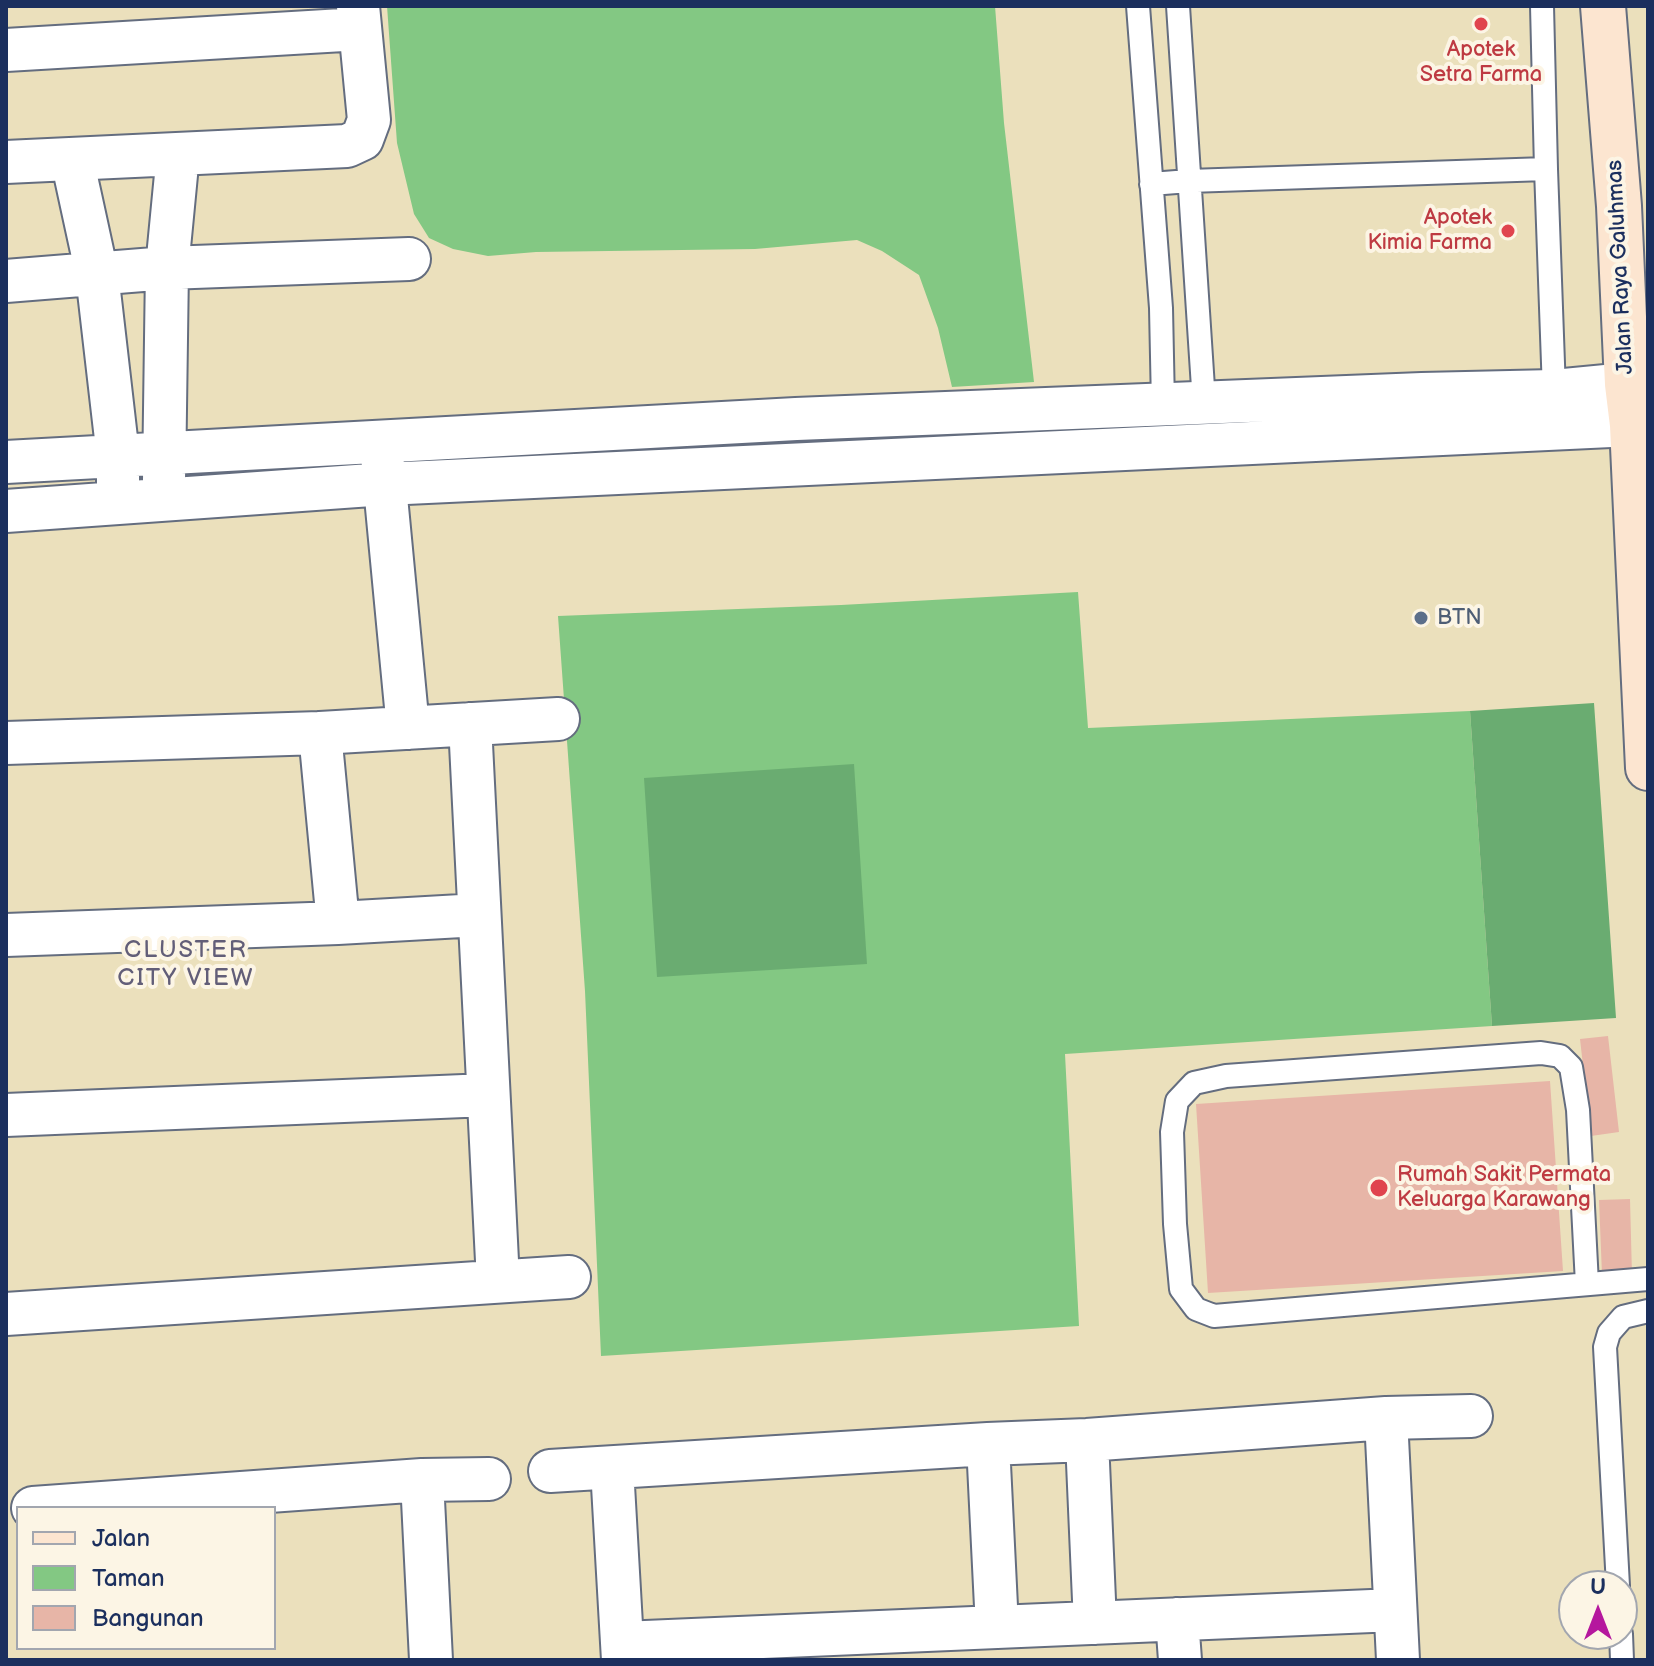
<!DOCTYPE html>
<style>
body{margin:0}
#map{position:relative;width:1654px;height:1666px;overflow:hidden;background:#ebe0bc;font-family:"Balsamiq Sans",sans-serif}
canvas{display:block}
.frame{position:absolute;inset:0;border:8px solid #1b2f5e;pointer-events:none}
.legend{position:absolute;left:16px;top:1506px;width:260px;height:144px;box-sizing:border-box;background:#fcf5e5;border:2px solid #a2a6af;margin:0;padding:10px 14px;list-style:none;font-size:24px;color:#1b2f5e}
.legend li{display:flex;align-items:center;gap:16px;height:40px}
.legend b{width:40px;border:2px solid #a2a6af}
.north{position:absolute;left:1558px;top:1570px;width:80px;height:80px;box-sizing:border-box;background:#fcf5e5;border:2px solid #a2a6af;border-radius:50%;rotate:0deg;font-size:22px;font-weight:700;line-height:32px;text-align:center;color:#1b2f5e}
.north::after{content:'';display:block;margin:auto;width:28px;height:36px;background:#b5179e;clip-path:polygon(50% 0,100% 100%,50% 72%,0 100%)}
</style>
<div id="map">
<canvas width="1654" height="1666"></canvas>
<div class="frame"></div>
<ul class="legend">
<li><b style="height:10px;background:#fce5d0"></b>Jalan</li>
<li><b style="height:22px;background:#83c883"></b>Taman</li>
<li><b style="height:22px;background:#e7b5a7"></b>Bangunan</li>
</ul>
<div class="north">U</div>
</div>
<script>
const g = document.querySelector('canvas').getContext('2d');
g.lineJoin = 'round';
function fill(path, color) {
  g.fillStyle = color;
  g.fill(path, 'evenodd');
}
function poly(rows) {
  const path = new Path2D();
  for (const r of rows) {
    path.moveTo(r[0], r[1]);
    for (let i = 2; i < r.length; i += 2) path.lineTo(r[i], r[i + 1]);
  }
  return path;
}
function strokePath(path, color, width, dash) {
  g.strokeStyle = color;
  g.lineWidth = width;
  g.lineCap = dash ? 'butt' : 'round';
  g.setLineDash(dash || []);
  g.stroke(path);
}
function label(font, color, halo, rows, align = 'center') {
  g.font = font + ' "Balsamiq Sans",sans-serif';
  g.lineWidth = 8;
  g.setLineDash([]);
  g.textBaseline = 'middle';
  g.strokeStyle = halo;
  g.fillStyle = color;
  for (const [text, x, y, turn = 0] of rows) {
    g.save();
    g.translate(x, y);
    g.rotate((+turn || 0) * Math.PI / 180);
    g.textAlign = isNaN(turn) ? turn : align;
    if (halo) g.strokeText(text, 0, 0);
    g.fillText(text, 0, 0);
    g.restore();
  }
}
fill(poly([
 [387,6,995,6,1004,123,1034,382,952,387,938,328,919,275,882,251,857,240,755,249,536,252,488,256,453,249,429,238,414,214,397,143],
 [1078,592,1088,728,1470,711,1492,1026,1065,1054,1079,1326,601,1356,585,991,558,616,841,605]
]), '#83c883');
fill(poly([
 [1594,703,1616,1018,1492,1026,1470,711],
 [854,764,867,964,657,977,644,778]
]), '#6aac71');
fill(poly([
 [1608,1036,1619,1132,1591,1136,1580,1039],
 [1550,1081,1563,1271,1208,1293,1196,1104],
 [1630,1199,1632,1275,1602,1275,1599,1200]
]), '#e7b5a7');
const service = poly([
 [1138,6,1161,308,1163,405],
 [1178,6,1204,403],
 [1542,6,1546,169,1554,391],
 [1151,184,1189,181,1546,169],
 [1587,1284,1578,1110,1571,1067,1560,1056,1541,1053,1226,1076,1194,1083,1177,1101,1172,1132,1175,1224,1181,1289,1196,1309,1214,1316,1648,1279],
 [1618,1586,1605,1347,1609,1333,1623,1317,1648,1311],
 [1621,1634,1622,1660]
]);
const minor = poly([
 [6,50,360,29],
 [72,159,97,274,118,456,118,485],
 [6,162,347,146,362,139,369,120,358,6],
 [6,281,167,268,409,259],
 [382,455,408,728],
 [6,462,796,419,1422,394,1554,391,1627,384],
 [164,480,167,268,178,154],
 [6,511,385,484,1632,425],
 [470,724,498,1281],
 [320,733,338,923],
 [6,743,320,733,558,719],
 [6,935,338,923,479,915],
 [6,1115,488,1095],
 [6,1314,569,1277],
 [1386,1418,1398,1660],
 [1087,1440,1095,1623],
 [988,1444,997,1627],
 [612,1468,623,1660],
 [550,1471,988,1444,1087,1440,1386,1418,1471,1416],
 [422,1480,431,1660],
 [33,1508,422,1480,489,1479],
 [1177,1619,1180,1660],
 [622,1643,1395,1610]
]);
const secondary = poly([
 [1603,6,1619,206,1627,384,1632,425,1648,768]
]);
strokePath(service, '#646d7f', 26);
strokePath(minor, '#646d7f', 46);
strokePath(secondary, '#646d7f', 48);
strokePath(service, '#fff', 22);
strokePath(minor, '#fff', 42);
strokePath(secondary, '#fce5d0', 44);
for (const [x, y, r, color] of [
 [1481,24,8,"#e0444e"],
 [1508,231,8,"#e0444e"],
 [1421,618,8,"#5c6f8a"],
 [1379,1188,10,"#e0444e"]
]) {
  const dot = new Path2D();
  dot.arc(x, y, r, 0, 2 * Math.PI);
  g.fillStyle = color;
  g.fill(dot);
  strokePath(dot, '#fcf5e5', 3);
}
label('22px', '#be3a42', '#fcf5e5', [
 ["Apotek",1481,50],
 ["Setra Farma",1481,75],
 ["Apotek",1492,218,"right"],
 ["Kimia Farma",1492,243,"right"],
 ["Rumah Sakit Permata",1397,1175,"left"],
 ["Keluarga Karawang",1397,1200,"left"]
]);
label('22px', '#1b2f5e', '#fcf5e5', [
 ["Jalan Raya Galuhmas",1621,267,-93]
]);
label('22px', '#4e5e75', '#fcf5e5', [
 ["BTN",1437,618]
], 'left');
g.letterSpacing = '2px';
label('24px', '#625e78', '#fcf5e5', [
 ["CLUSTER",186,951],
 ["CITY VIEW",186,979]
]);
g.letterSpacing = '0px';
</script>
